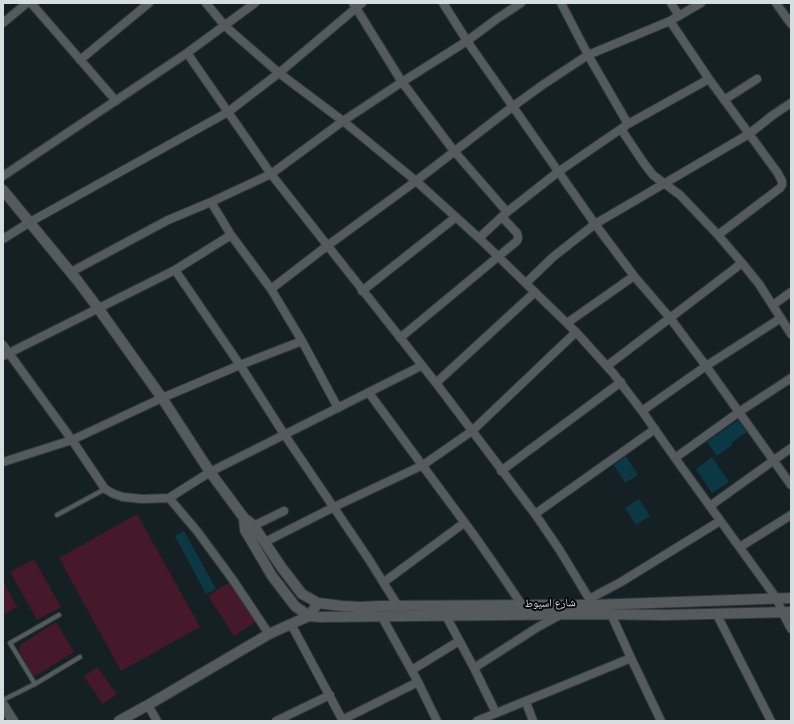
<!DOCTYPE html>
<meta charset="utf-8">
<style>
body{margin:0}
#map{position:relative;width:794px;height:724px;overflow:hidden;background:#152024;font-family:Lato,sans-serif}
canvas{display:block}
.frame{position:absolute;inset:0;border:4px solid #d5dddf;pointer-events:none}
</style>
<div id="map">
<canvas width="794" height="724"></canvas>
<div class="frame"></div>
</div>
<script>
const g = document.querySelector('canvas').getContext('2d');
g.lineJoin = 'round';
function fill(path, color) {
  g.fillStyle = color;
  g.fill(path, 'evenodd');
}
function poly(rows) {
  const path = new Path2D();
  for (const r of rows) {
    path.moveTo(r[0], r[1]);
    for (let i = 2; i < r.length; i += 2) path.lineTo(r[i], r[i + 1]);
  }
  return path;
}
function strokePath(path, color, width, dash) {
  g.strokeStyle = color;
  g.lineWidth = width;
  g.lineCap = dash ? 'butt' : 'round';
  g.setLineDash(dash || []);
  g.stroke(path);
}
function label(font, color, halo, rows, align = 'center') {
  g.font = font + ' Lato,"Noto Naskh Arabic",sans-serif';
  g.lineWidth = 4;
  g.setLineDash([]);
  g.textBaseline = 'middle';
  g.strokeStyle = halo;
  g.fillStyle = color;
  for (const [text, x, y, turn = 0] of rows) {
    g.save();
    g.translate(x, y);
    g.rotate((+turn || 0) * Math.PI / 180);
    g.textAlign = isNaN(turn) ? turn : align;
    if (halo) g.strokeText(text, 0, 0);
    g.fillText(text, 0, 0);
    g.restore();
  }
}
fill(poly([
 [137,514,200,627,121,671,59,558],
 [34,559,61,607,37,620,10,572],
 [3,581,17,607,3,615],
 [231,581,257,621,234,636,208,596],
 [56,622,74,652,36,676,32,674,19,650,20,645],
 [97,667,117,694,103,704,84,677]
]), '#45182a');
fill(poly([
 [738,420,747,432,731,443,732,445,717,456,707,442],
 [626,456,638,475,625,483,614,465],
 [712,457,729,482,712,493,696,469],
 [639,499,650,516,636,525,625,508],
 [184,531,216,589,206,594,175,536]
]), '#0c3843');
const service = poly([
 [57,515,105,489],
 [35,684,10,643,59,615],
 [3,700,35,684,80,657]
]);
const minor = poly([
 [31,3,116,101],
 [206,3,225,26,279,73,343,121,416,181,479,238,576,332,613,373,642,411,675,458,777,599,782,612,791,629],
 [353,3,402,82,454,151,507,212],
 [443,3,467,41,595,224,634,276,670,318,706,366,791,485],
 [561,3,588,55,628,124],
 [671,3,679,16],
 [776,3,791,24],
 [670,21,709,79,777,172,782,181,782,185,780,188,718,235],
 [3,23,27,3],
 [187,53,271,174,436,383,535,514,559,549,593,605],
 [80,60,149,3],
 [724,100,757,79],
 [621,129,643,162,653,175,680,195,718,235,742,263,759,284,791,334],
 [3,176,187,53,255,3],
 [211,202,231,235,271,289,302,341,338,408],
 [479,238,507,212,558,172,628,124,709,79],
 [3,239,30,222,228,112,279,73,362,3],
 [175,270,240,365,284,434,368,558,398,606],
 [71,272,168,220,211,202,271,174,343,121,402,82,467,41,498,18,521,3],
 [526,283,553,257,595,224,749,134,773,115,791,103],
 [271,289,327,246,416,181,512,107,544,84,588,55,670,21,701,3],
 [362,291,456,217],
 [773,305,791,292],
 [567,323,634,276],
 [400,338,517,241,518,238,517,233,502,217],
 [3,345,72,440,105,489,114,494,123,497,142,499,169,498,210,472,421,366],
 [3,356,175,270,231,235],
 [607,366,742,263],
 [436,383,535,292],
 [369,393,476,538,499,571,522,605],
 [642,411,706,366,781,318],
 [675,458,739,412,791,378],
 [3,462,72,440,162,398,240,365,302,341],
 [501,471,621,382],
 [169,498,197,531,233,580,269,634],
 [710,506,791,448],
 [535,514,655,429],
 [249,528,284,511],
 [265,542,334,507,423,465,472,431,576,332],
 [740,547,791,515],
 [384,582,464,523],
 [589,599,621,582,720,521],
 [716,613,771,721],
 [446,616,474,668,496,713],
 [382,617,418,682,437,721],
 [291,624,343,721],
 [631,658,661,721],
 [474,668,538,627,560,615],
 [412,670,459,641],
 [526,702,533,721],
 [148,705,157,721],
 [342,720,418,682],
 [276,721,330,695],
 [477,721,631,658,611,614]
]);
const tertiary = poly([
 [3,190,77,280,98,308,162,398,210,472,244,518,253,525,282,568,302,594,318,603,342,606,361,607,381,606,542,605,593,605,791,598],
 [244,518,245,530,272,576,295,606,309,616,320,617,593,614,664,615,791,612],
 [3,705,13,721],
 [119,721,148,705,269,634,309,616,318,603]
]);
strokePath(service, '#303a3e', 6);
strokePath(minor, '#303a3e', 10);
strokePath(tertiary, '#303a3e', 12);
strokePath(service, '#555b5d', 4);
strokePath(minor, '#555b5d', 8);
strokePath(tertiary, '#555b5d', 10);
label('11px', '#d5dddf', '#05090b', [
 ["شارع اسيوط",550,603,-1]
]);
</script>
